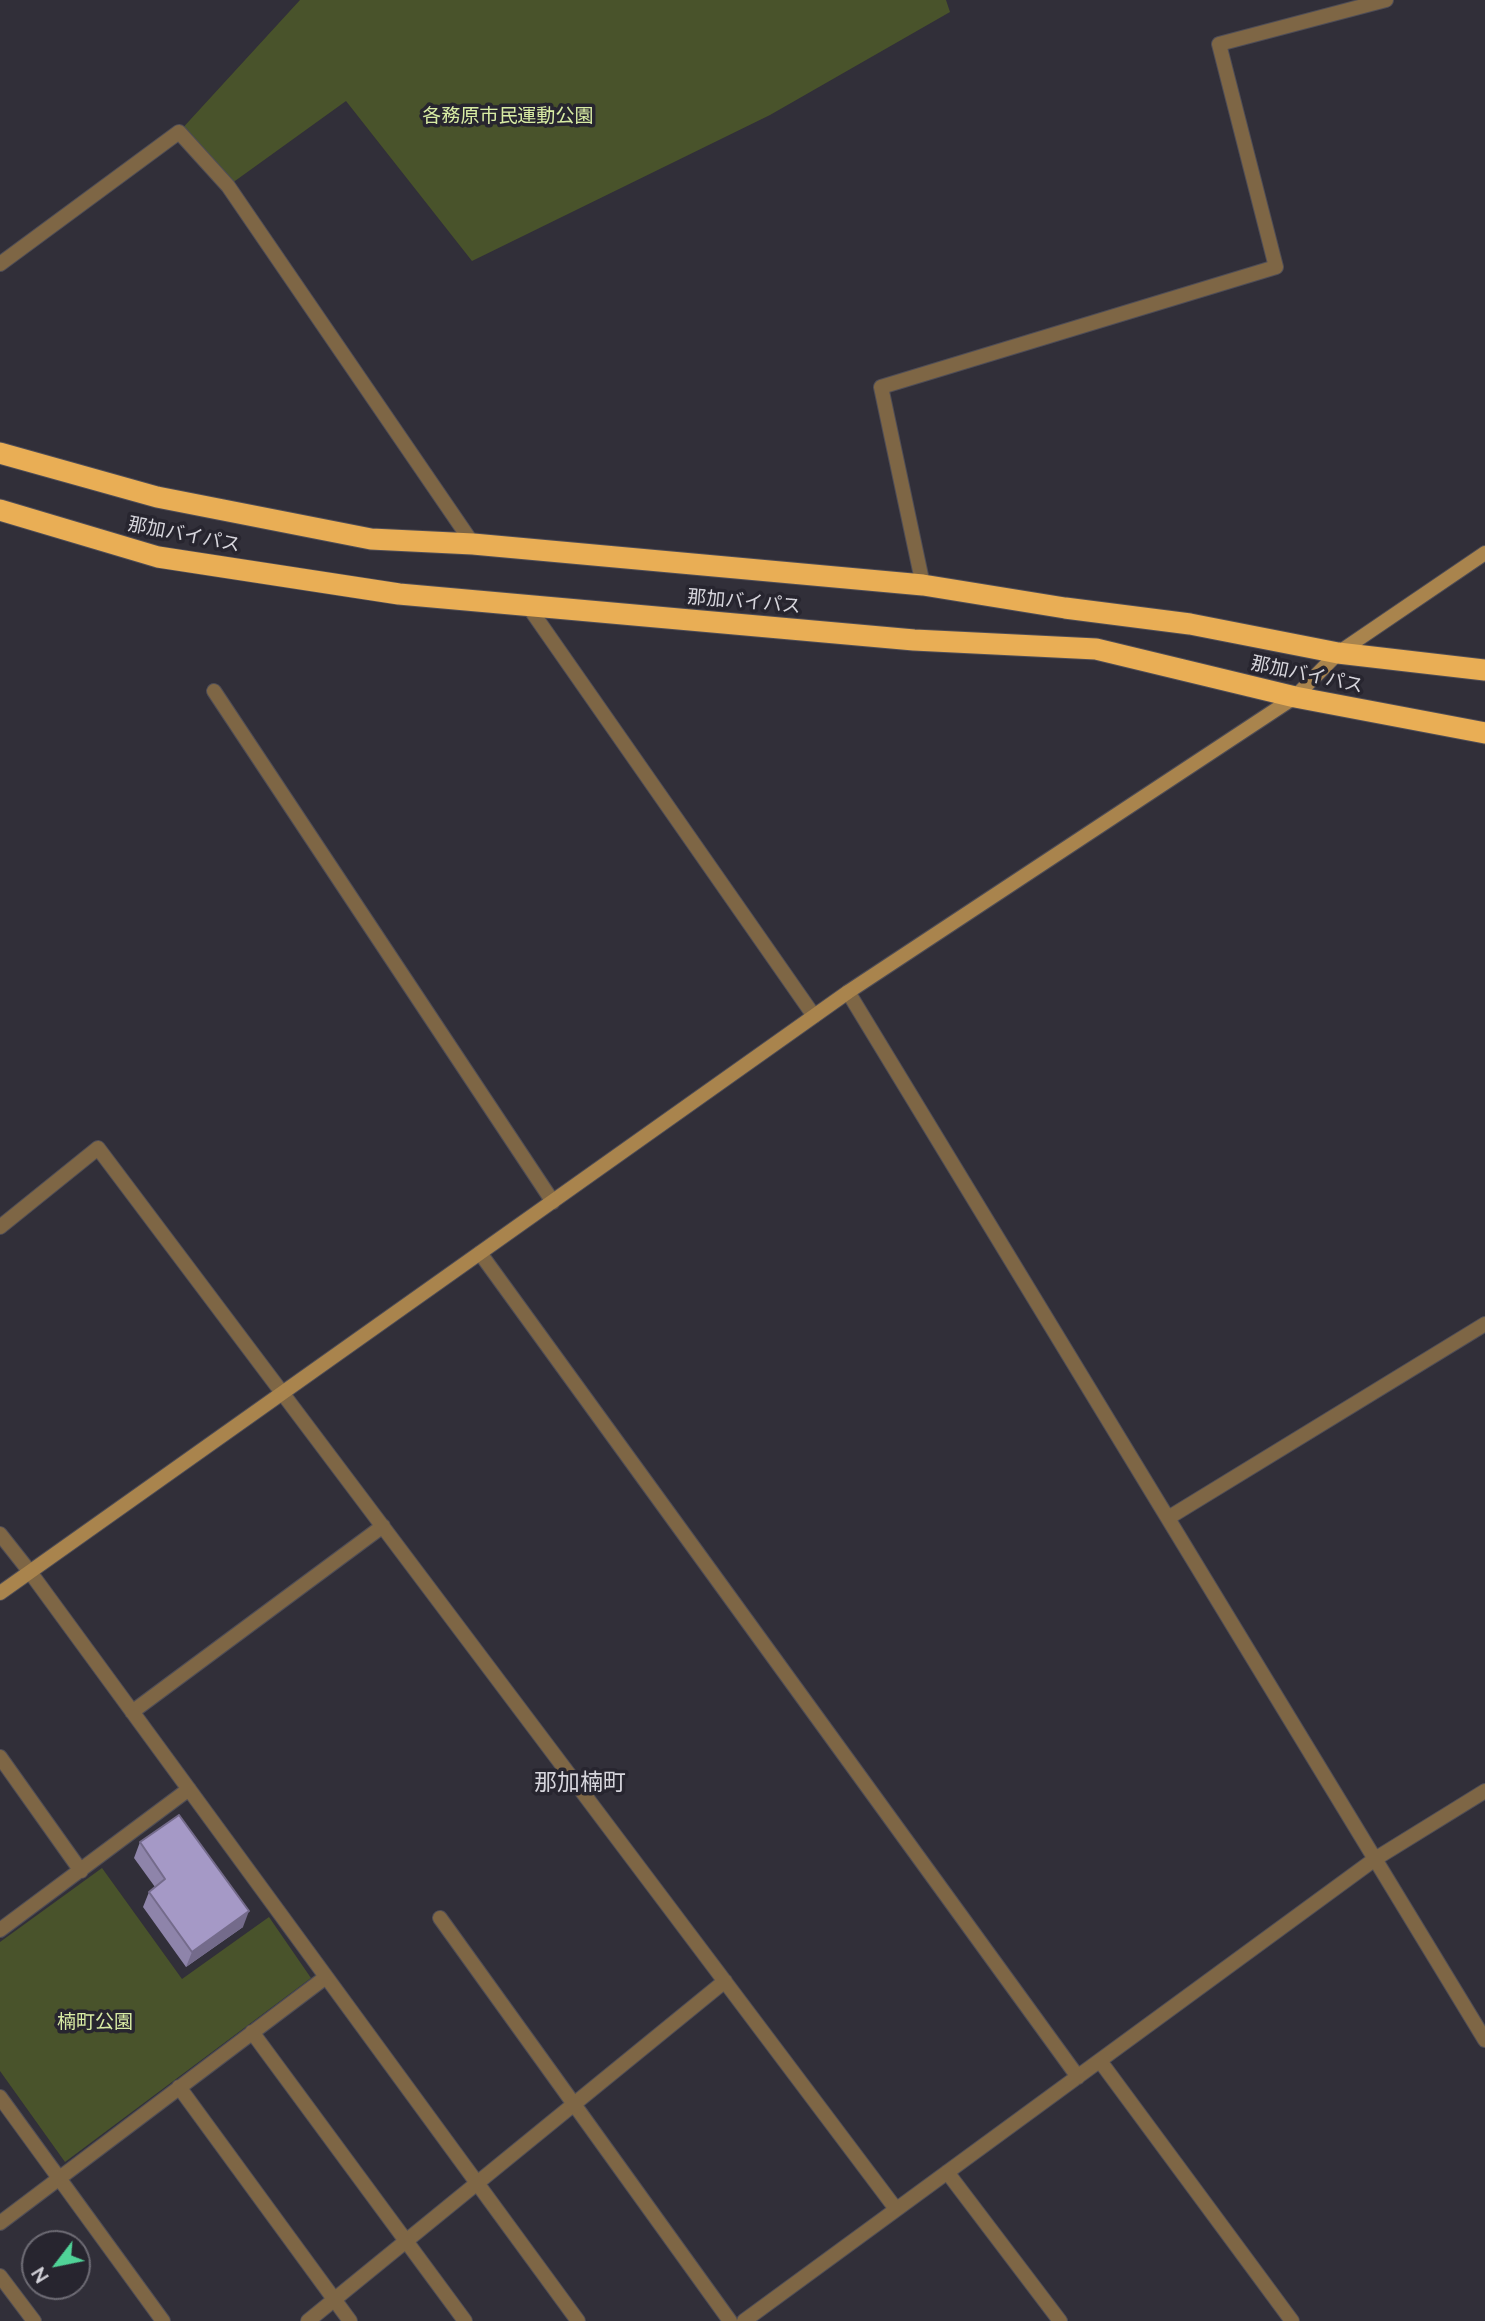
<!DOCTYPE html>
<meta charset="utf-8">
<style>
body{margin:0}
#map{position:relative;width:1485px;height:2321px;overflow:hidden;background:#312f39;font-family:Mulish,sans-serif}
canvas{display:block}
.north{position:absolute;left:21px;top:2230px;width:70px;height:70px;box-sizing:border-box;background:#27252f;border:2px solid #6d6b74;border-radius:50%;rotate:238deg;font-size:19px;font-weight:700;line-height:28px;text-align:center;color:#d6d5dc}
.north::after{content:'';display:block;margin:auto;width:24px;height:32px;background:#50d398;clip-path:polygon(50% 0,100% 100%,50% 72%,0 100%)}
</style>
<div id="map">
<canvas width="1485" height="2321"></canvas>
<div class="north">N</div>
</div>
<script>
const g = document.querySelector('canvas').getContext('2d');
g.lineJoin = 'round';
function fill(path, color) {
  g.fillStyle = color;
  g.fill(path, 'evenodd');
}
function poly(rows) {
  const path = new Path2D();
  for (const r of rows) {
    path.moveTo(r[0], r[1]);
    for (let i = 2; i < r.length; i += 2) path.lineTo(r[i], r[i + 1]);
  }
  return path;
}
function strokePath(path, color, width, dash) {
  g.strokeStyle = color;
  g.lineWidth = width;
  g.lineCap = dash ? 'butt' : 'round';
  g.setLineDash(dash || []);
  g.stroke(path);
}
function label(font, color, halo, rows, align = 'center') {
  g.font = font + ' Mulish,"Noto Sans JP",sans-serif';
  g.lineWidth = 7;
  g.setLineDash([]);
  g.textBaseline = 'middle';
  g.strokeStyle = halo;
  g.fillStyle = color;
  for (const [text, x, y, turn = 0] of rows) {
    g.save();
    g.translate(x, y);
    g.rotate((+turn || 0) * Math.PI / 180);
    g.textAlign = isNaN(turn) ? turn : align;
    if (halo) g.strokeText(text, 0, 0);
    g.fillText(text, 0, 0);
    g.restore();
  }
}
fill(poly([
 [300,0,946,0,950,12,770,115,472,261,346,101,228,186,179,132],
 [102,1868,182,1979,269,1917,311,1978,65,2162,0,2071,0,1942]
]), '#49532b');
const street = poly([
 [0,264,179,132,228,186,473,544],
 [923,585,881,387,1276,267,1219,44,1386,0],
 [528,606,814,1016],
 [214,691,553,1202],
 [848,992,1485,2040],
 [0,1227,98,1148,896,2209],
 [480,1253,1078,2077],
 [1168,1518,1485,1324],
 [0,1534,30,1572,578,2321],
 [132,1712,383,1526],
 [0,1757,81,1871],
 [440,1918,730,2321],
 [0,1930,189,1789],
 [252,2032,465,2321],
 [1100,2061,1292,2321],
 [179,2087,350,2321],
 [0,2097,163,2321],
 [947,2172,1060,2321],
 [0,2223,326,1977],
 [0,2276,34,2321],
 [308,2321,725,1981],
 [744,2321,1375,1859,1485,1791]
]);
const secondary = poly([
 [0,1593,848,992,1295,697,1338,653,1485,553]
]);
const highway = poly([
 [0,453,157,497,371,539,473,544,923,585,1065,608,1190,624,1338,653,1485,670],
 [0,510,158,557,399,594,914,640,1096,649,1295,697,1485,733]
]);
strokePath(street, '#4f4d56', 16);
strokePath(secondary, '#4f4d56', 16);
strokePath(highway, '#4f4d56', 23);
strokePath(street, '#7e6645', 14);
strokePath(secondary, '#a9844d', 14);
strokePath(highway, '#e9ae55', 21);
fill(poly([
 [140,1842,243,1927,186,1967,143,1907,149,1892,155,1887,134,1858]
]), '#8e84aa');
fill(poly([
 [249,1911,243,1927,186,1967,192,1952]
]), '#746b8b');
const building = poly([
 [179,1815,249,1911,192,1952,149,1892,165,1879,140,1842,179,1815]
]);
fill(building, '#a599c6');
strokePath(building, '#746b8b', 2);
label('19px', '#d8eca4', '#27252f', [
 ["各務原市民運動公園",508,116],
 ["楠町公園",95,2022]
]);
label('19px', '#d6d5dc', '#27252f', [
 ["那加バイパス",184,535,11],
 ["那加バイパス",744,602,5],
 ["那加バイパス",1307,675,12]
]);
label('23px', '#d6d5dc', '#27252f', [
 ["那加楠町",580,1783]
]);
</script>
